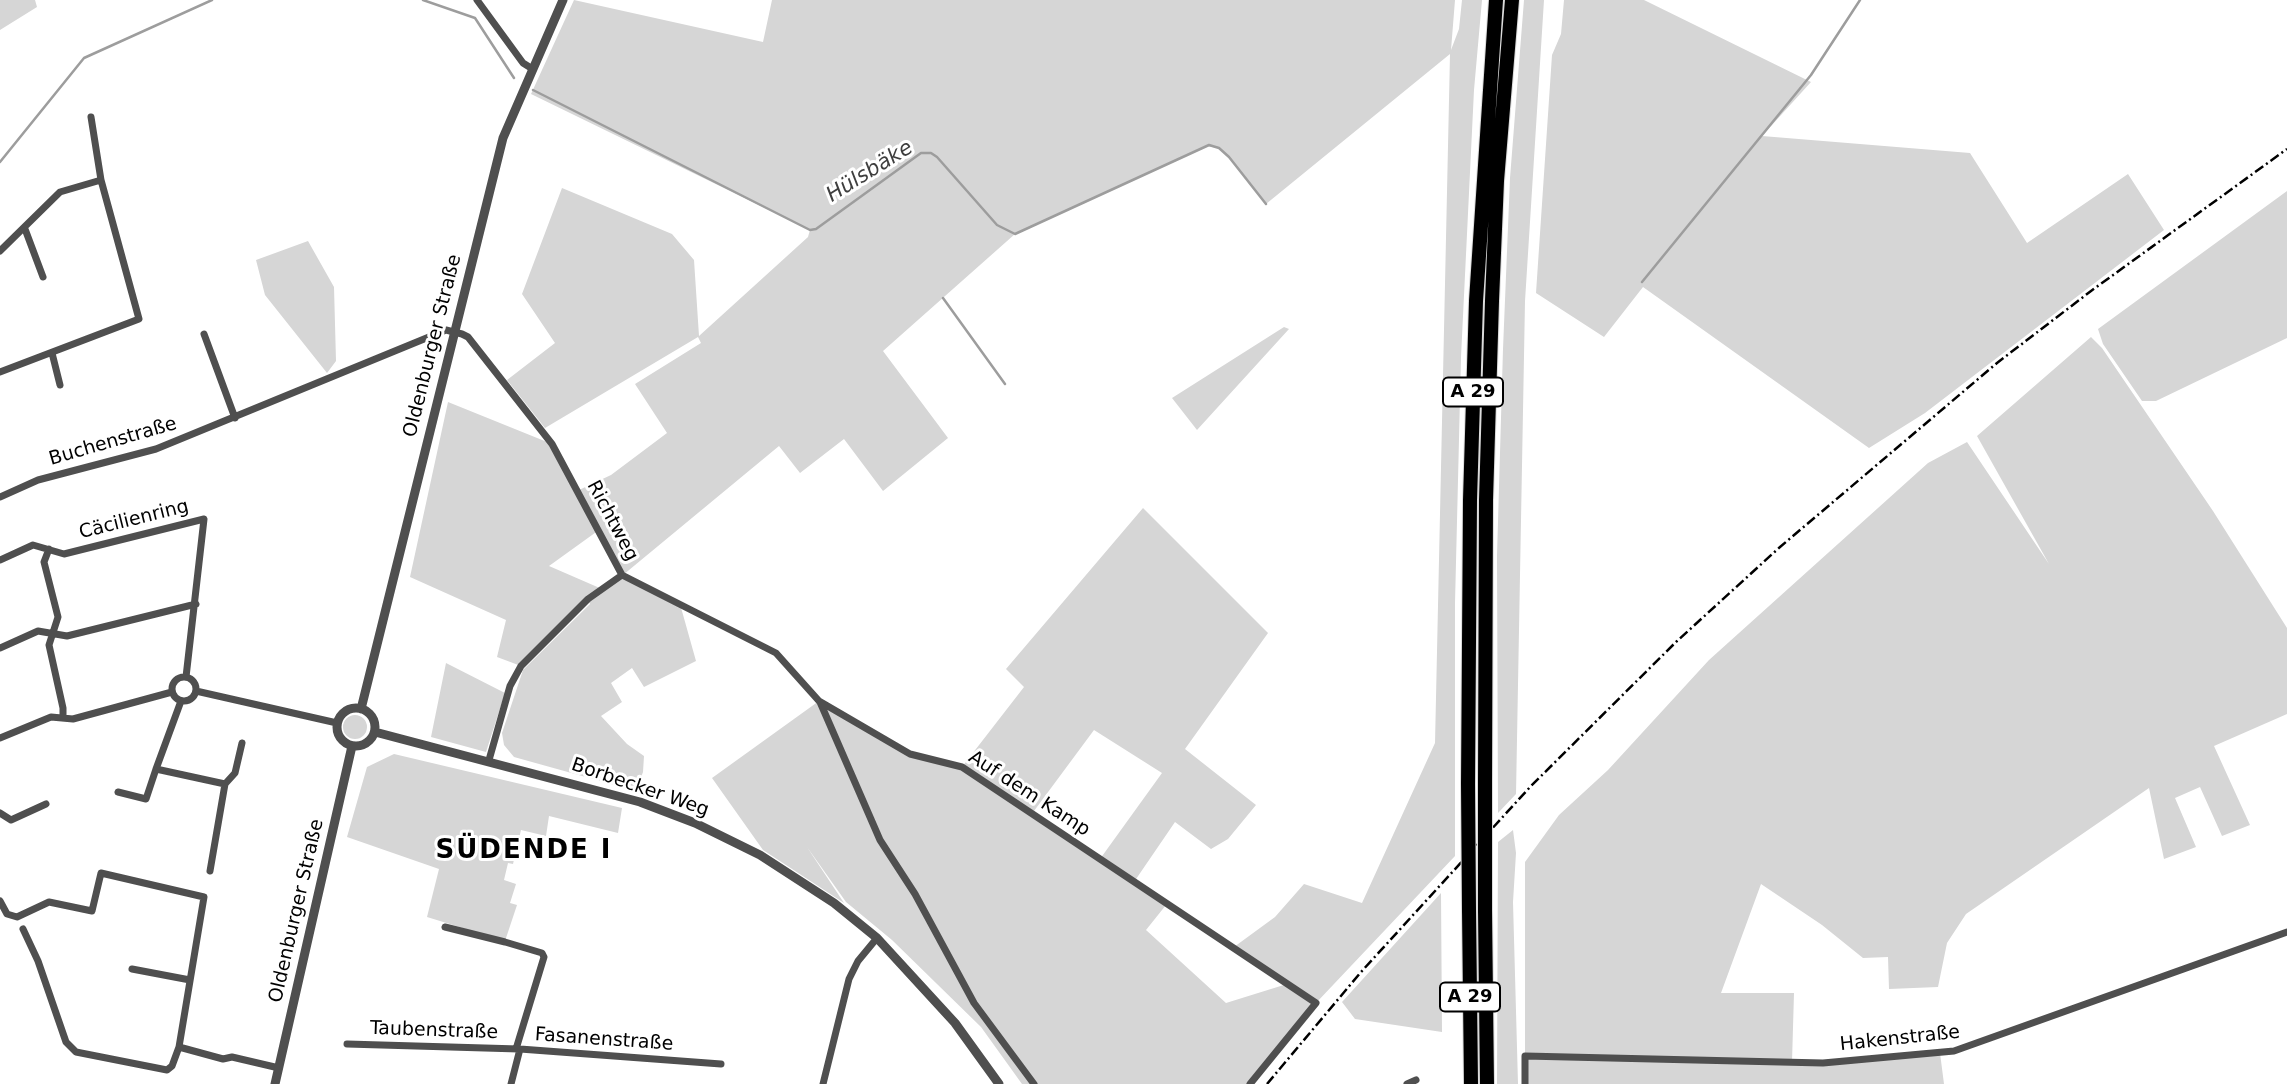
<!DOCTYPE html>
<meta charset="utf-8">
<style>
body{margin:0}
canvas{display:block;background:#fff}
</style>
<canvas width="2287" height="1084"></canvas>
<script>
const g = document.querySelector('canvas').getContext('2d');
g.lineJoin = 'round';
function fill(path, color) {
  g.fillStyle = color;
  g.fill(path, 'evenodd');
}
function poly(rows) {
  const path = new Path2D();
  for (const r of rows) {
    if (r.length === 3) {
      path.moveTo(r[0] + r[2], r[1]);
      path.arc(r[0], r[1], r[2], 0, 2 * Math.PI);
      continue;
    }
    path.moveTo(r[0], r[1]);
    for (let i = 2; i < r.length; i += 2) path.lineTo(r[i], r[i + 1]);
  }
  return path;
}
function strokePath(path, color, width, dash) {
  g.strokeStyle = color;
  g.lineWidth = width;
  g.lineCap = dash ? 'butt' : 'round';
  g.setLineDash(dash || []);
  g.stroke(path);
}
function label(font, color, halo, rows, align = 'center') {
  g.font = font + ' "DejaVu Sans",sans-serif';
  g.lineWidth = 6;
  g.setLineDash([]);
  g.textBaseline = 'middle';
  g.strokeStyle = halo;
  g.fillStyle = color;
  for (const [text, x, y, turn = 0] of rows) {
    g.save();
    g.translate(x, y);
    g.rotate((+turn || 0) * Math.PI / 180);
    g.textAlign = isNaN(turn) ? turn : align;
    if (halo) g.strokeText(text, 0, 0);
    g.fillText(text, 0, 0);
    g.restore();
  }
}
fill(poly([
 [0,0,35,0,37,7,0,30],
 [574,0,763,42,772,0,1455,0,1451,50,1459,29,1462,0,1482,0,1474,90,1461,357,1455,603,1455,856,1316,1003,1253,1084,1022,1084,981,1027,892,940,846,902,807,847,844,903,763,850,712,778,819,701,910,754,962,767,1024,687,1006,669,1143,508,1268,633,1185,749,1256,805,1228,839,1211,849,1175,822,1134,882,1100,859,1162,773,1094,730,1034,811,973,775,1166,905,1146,930,1226,1003,1287,984,1234,947,1275,917,1304,884,1362,903,1435,743,1450,54,1266,204,1229,157,1219,148,1205,146,1015,234,883,351,948,438,883,491,844,439,800,473,779,446,623,575,680,604,696,661,644,687,632,668,611,683,622,702,601,716,627,744,644,756,643,772,636,791,514,757,504,745,502,733,523,670,590,604,588,599,521,666,497,657,506,620,410,577,448,402,552,444,579,490,611,475,667,433,635,384,701,343,698,337,545,428,507,380,555,343,522,294,562,188,672,234,694,260,699,336,808,237,810,230,531,94],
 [599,530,622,575,602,589,549,566],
 [1524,0,1544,0,1525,301,1516,794,1498,813,1497,556,1503,349,1510,178],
 [1564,0,1644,0,1811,82,1762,136,1970,153,2027,243,2128,174,2164,230,1925,413,1869,448,1643,287,1604,337,1536,293,1552,55,1561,34],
 [2287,191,2287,338,2156,401,2142,401,2103,344,2098,329],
 [308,241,334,287,336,361,327,373,265,295,256,260],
 [1284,327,1289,329,1197,430,1172,398],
 [2091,337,2102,348,2213,511,2287,628,2287,714,2214,746,2250,825,2222,836,2200,787,2175,798,2196,847,2164,859,2149,788,1966,914,1947,943,1938,987,1889,989,1888,957,1863,958,1822,925,1761,884,1721,993,1794,993,1792,1062,1940,1053,1944,1084,1525,1084,1525,862,1559,815,1608,770,1709,660,1928,463,1967,442,2049,564,1977,436],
 [446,663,505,693,486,752,431,737],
 [355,727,12],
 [394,754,622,808,618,833,549,816,546,836,521,830,513,864,508,863,504,880,516,884,510,903,517,905,505,941,427,917,439,869,347,837,367,767],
 [1513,830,1516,853,1513,902,1518,1084,1497,1084,1498,842],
 [1441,893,1442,1032,1355,1019,1342,1002]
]), '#d6d6d6');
strokePath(poly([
 [423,0,475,18,514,78],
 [533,90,810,230,816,229,921,153,931,153,937,157,997,225,1015,234,1209,145,1219,148,1229,157,1266,204],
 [0,162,84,58,212,0],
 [1642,282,1811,75,1860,0],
 [943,298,1005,384]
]), '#9d9d9d', 2.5);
const motorway = poly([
 [1485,781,1486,500,1492,301,1497,181,1512,0],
 [1468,784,1470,500,1476,301,1496,0],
 [1469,910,1471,1084],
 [1485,910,1487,1084]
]);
strokePath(motorway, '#dbdbdb', 16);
strokePath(poly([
 [477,0,523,63,531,68],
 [91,117,101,180],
 [25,229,43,277],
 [0,251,60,192,101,180,139,319,0,372],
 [204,334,235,418],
 [52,353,60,385],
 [0,497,38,480,156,449,446,330,462,334,468,337,552,444,622,575,776,653,819,701,910,754,962,767,1316,1003,1250,1084],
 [49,549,44,562,58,617,49,645,63,708,63,718],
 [0,560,33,545,64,554,204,519,186,677],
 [0,648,38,631,67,636,196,604],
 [184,689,12],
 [196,691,337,723],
 [181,701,156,769,225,784,235,773,242,743],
 [820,702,880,840,915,894,974,1003,1034,1084],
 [0,738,51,717,73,719,172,692],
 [489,760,510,686,521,666,588,599,622,575],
 [118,792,146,799,156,769],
 [0,813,11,820,46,804],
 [210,871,225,784],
 [0,901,7,914,17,917,49,902,92,911,101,873,204,897,179,1047,172,1066,167,1070,76,1052,66,1042,38,961,23,929],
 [445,927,505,942,542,953,544,957,516,1049],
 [132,969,190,980],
 [347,1044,519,1049],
 [179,1047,223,1059,232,1057,279,1068],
 [511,1084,520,1049,721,1064],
 [823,1084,849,979,858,961,877,938],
 [1407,1084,1416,1080],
 [1525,1084,1525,1056,1823,1063,1954,1051,2287,932]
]), '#4f4f4f', 7);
strokePath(poly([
 [356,727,19],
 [361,709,503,138,563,0],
 [375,732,640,802,695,823,760,855,834,903,877,938,955,1023,999,1084],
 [275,1084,352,746]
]), '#4f4f4f', 9);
strokePath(motorway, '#000', 14);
strokePath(poly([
 [1267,1084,1361,972,1531,786,1676,642,1780,547,1997,363,2091,291,2287,149]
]), '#000', 2.5, [10, 3.5, 2, 3.5]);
const motorwayBridge = poly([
 [1485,781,1485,910],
 [1468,784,1469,910]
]);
strokePath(motorwayBridge, '#dbdbdb', 16, []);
strokePath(motorwayBridge, '#000', 14);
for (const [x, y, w] of [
 [1473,392,60],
 [1470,997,60]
]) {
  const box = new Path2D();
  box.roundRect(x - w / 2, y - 14.5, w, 29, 5);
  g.fillStyle = '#fff';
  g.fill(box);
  strokePath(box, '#000', 2);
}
label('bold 18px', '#000', null, [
 ["A 29",1473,392],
 ["A 29",1470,997]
]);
label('19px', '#000', '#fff', [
 ["Oldenburger Straße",433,346,-76],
 ["Buchenstraße",113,442,-16],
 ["Cäcilienring",134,520,-14],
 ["Richtweg",612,521,62],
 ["Borbecker Weg",640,788,19],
 ["Auf dem Kamp",1029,794,33],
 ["Oldenburger Straße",297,911,-77],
 ["Taubenstraße",434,1031,2],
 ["Hakenstraße",1900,1039,-6],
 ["Fasanenstraße",604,1040,4]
]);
label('italic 21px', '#3e3e3e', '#fff', [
 ["Hülsbäke",870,172,-32]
]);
g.letterSpacing = '2px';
label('bold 26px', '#000', '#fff', [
 ["SÜDENDE I",524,851]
]);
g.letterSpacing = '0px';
</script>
